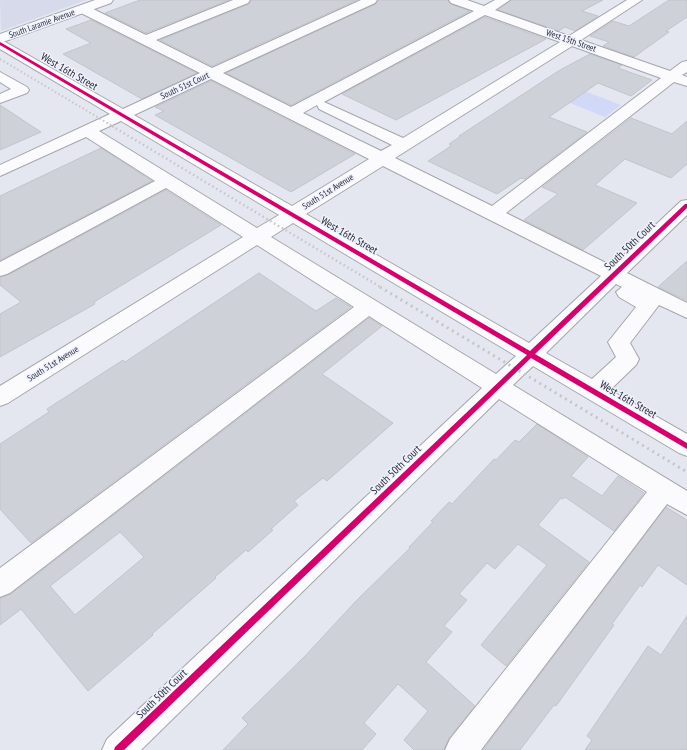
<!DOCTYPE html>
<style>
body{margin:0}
canvas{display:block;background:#e4e7f0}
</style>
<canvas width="687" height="750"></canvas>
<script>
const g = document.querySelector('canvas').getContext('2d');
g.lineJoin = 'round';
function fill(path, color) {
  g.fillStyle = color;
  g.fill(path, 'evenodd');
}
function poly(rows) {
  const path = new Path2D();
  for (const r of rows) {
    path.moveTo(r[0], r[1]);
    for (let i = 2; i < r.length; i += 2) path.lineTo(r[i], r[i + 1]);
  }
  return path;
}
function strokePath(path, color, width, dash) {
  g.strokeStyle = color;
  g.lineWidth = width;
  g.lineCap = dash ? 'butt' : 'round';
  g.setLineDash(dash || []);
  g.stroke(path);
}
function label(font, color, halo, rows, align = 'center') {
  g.font = font + ' "PT Sans Narrow",sans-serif';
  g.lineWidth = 3;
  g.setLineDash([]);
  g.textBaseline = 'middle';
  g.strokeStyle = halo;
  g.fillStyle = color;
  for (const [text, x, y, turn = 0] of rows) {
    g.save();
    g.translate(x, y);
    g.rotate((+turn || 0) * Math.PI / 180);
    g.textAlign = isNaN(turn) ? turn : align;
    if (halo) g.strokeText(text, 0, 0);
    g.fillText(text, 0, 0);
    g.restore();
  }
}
fill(poly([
 [0,0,86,0,1,31]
]), '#d7daea');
fill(poly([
 [548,77,621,105,605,117,532,88]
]), '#d2d9f8');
const building = poly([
 [140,0,229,0,146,33,105,13,140,0],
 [251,0,357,0,212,66,160,40,249,4,251,0],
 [378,0,448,0,451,4,470,11,291,105,226,73,376,4,378,0],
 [511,0,603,0,582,11,598,16,575,31,565,27,559,31,498,10,511,0],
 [669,0,687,0,687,17,666,31,669,32,634,57,603,46,609,42,590,36,613,21,629,26,669,0],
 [485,17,546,39,396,120,342,94,485,17],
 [91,20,197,73,142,99,63,54,91,43,66,29,91,20],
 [590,54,622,65,618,68,652,80,631,96,598,83,549,117,587,132,525,179,521,178,497,194,428,161,451,146,449,144,461,136,459,136,560,70,590,54],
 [211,81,355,154,291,192,155,115,164,111,155,107,211,81],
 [0,105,41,132,0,150,0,105],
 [631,118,672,134,687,121,687,164,671,178,625,159,595,185,637,203,583,250,524,220,558,194,542,187,631,118],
 [101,148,152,181,0,260,0,196,101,148],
 [166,190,221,225,94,302,95,304,0,357,0,314,21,302,0,285,0,277,8,275,166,190],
 [687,261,687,301,658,287,687,261],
 [259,273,316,311,336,298,351,307,31,543,0,509,0,444,49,412,47,409,123,360,125,362,259,273],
 [369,318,382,326,322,374,393,423,327,481,323,478,294,501,298,505,271,529,273,530,248,552,246,550,215,577,216,578,152,634,153,635,88,691,21,609,0,625,0,598,11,594,369,318],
 [120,532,144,557,75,615,50,586,120,532],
 [537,424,588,457,571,476,602,496,618,476,644,493,614,531,565,497,563,499,561,498,538,525,589,562,506,666,481,645,547,565,518,544,495,569,487,563,459,594,467,600,444,626,452,632,426,662,475,706,449,738,444,750,414,750,404,740,428,711,398,684,364,723,376,734,362,750,223,750,248,724,242,718,305,656,356,601,410,548,409,547,433,522,431,521,449,502,452,504,494,459,496,460,515,440,519,442,537,424],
 [666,507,687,520,687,585,658,565,642,587,640,585,612,624,614,625,556,706,554,705,520,750,483,750,666,507],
 [687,616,687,750,585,750,592,740,587,736,648,646,661,655,687,616]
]);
fill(building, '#ced1d7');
strokePath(building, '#c2c4cb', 1);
const minor = poly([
 [233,0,250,0,248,3,156,40,212,68,361,0,377,0,375,3,223,73,291,107,474,11,451,3,449,0,467,0,484,6,495,0,510,0,495,10,569,36,627,0,642,0,581,40,670,71,682,62,687,61,687,72,682,75,687,77,687,86,674,82,506,213,612,266,681,201,687,200,687,215,627,273,687,303,687,318,659,305,630,343,639,359,636,365,610,390,687,434,687,456,679,453,533,366,513,385,687,491,687,515,667,504,481,750,445,750,450,739,647,492,499,399,141,750,102,750,107,739,482,388,369,316,10,593,0,597,0,568,354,307,257,245,8,403,0,406,0,386,243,237,166,188,7,274,0,276,0,262,155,181,86,137,0,176,0,165,110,114,0,49,0,39,123,109,200,73,79,12,77,9,79,6,87,6,146,35,233,0],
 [485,15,560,42,403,138,324,102,485,15],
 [572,46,661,78,492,206,395,158,572,46],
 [211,79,369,159,292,206,134,115,211,79],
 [317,105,319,109,392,145,381,151,303,113,317,105],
 [121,121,279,215,257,228,99,131,121,121],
 [383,166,601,276,529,343,306,214,383,166],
 [293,223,516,356,496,374,271,237,293,223],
 [616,284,622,287,616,292,619,297,636,307,608,342,616,357,592,379,546,353,616,284],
 [0,72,27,87,29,90,27,93,0,103,0,94,11,89,0,82,0,72]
]);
const major = poly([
 [95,0,113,0,111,3,0,43,0,34,95,0]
]);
strokePath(minor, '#a4a6ad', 2);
strokePath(major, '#a4a6ad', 2);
fill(minor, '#fbfbfd');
fill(major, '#fbfbfd');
strokePath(poly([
 [0,59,114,127]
]), '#c5c6c8', 2, [1.5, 2.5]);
strokePath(poly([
 [112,126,382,288]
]), '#c5c6c8', 2.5, [1.5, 3]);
strokePath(poly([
 [380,287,687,472]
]), '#c5c6c8', 3, [2, 4]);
fill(poly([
 [0,42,530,351,685,204,687,204,687,208,535,354,687,443,687,449,531,358,124,750,114,750,115,747,527,355,0,45,0,42]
]), '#d6006c');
label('9px', '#2d2f35', '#eef1fe', [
 ["South Laramie Avenue",42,24,-20],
 ["West 15th Street",571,41,19],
 ["South 51st Court",185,86,-25],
 ["South 51st Avenue",328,192,-32],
 ["South 51st Avenue",53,364,-32]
]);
label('11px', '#2d2f35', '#eef1fe', [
 ["West 16th Street",69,72,30],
 ["West 16th Street",349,236,30],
 ["South 50th Court",630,246,-44],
 ["West 16th Street",628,400,30],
 ["South 50th Court",396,470,-44],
 ["South 50th Court",162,694,-44]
]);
</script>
